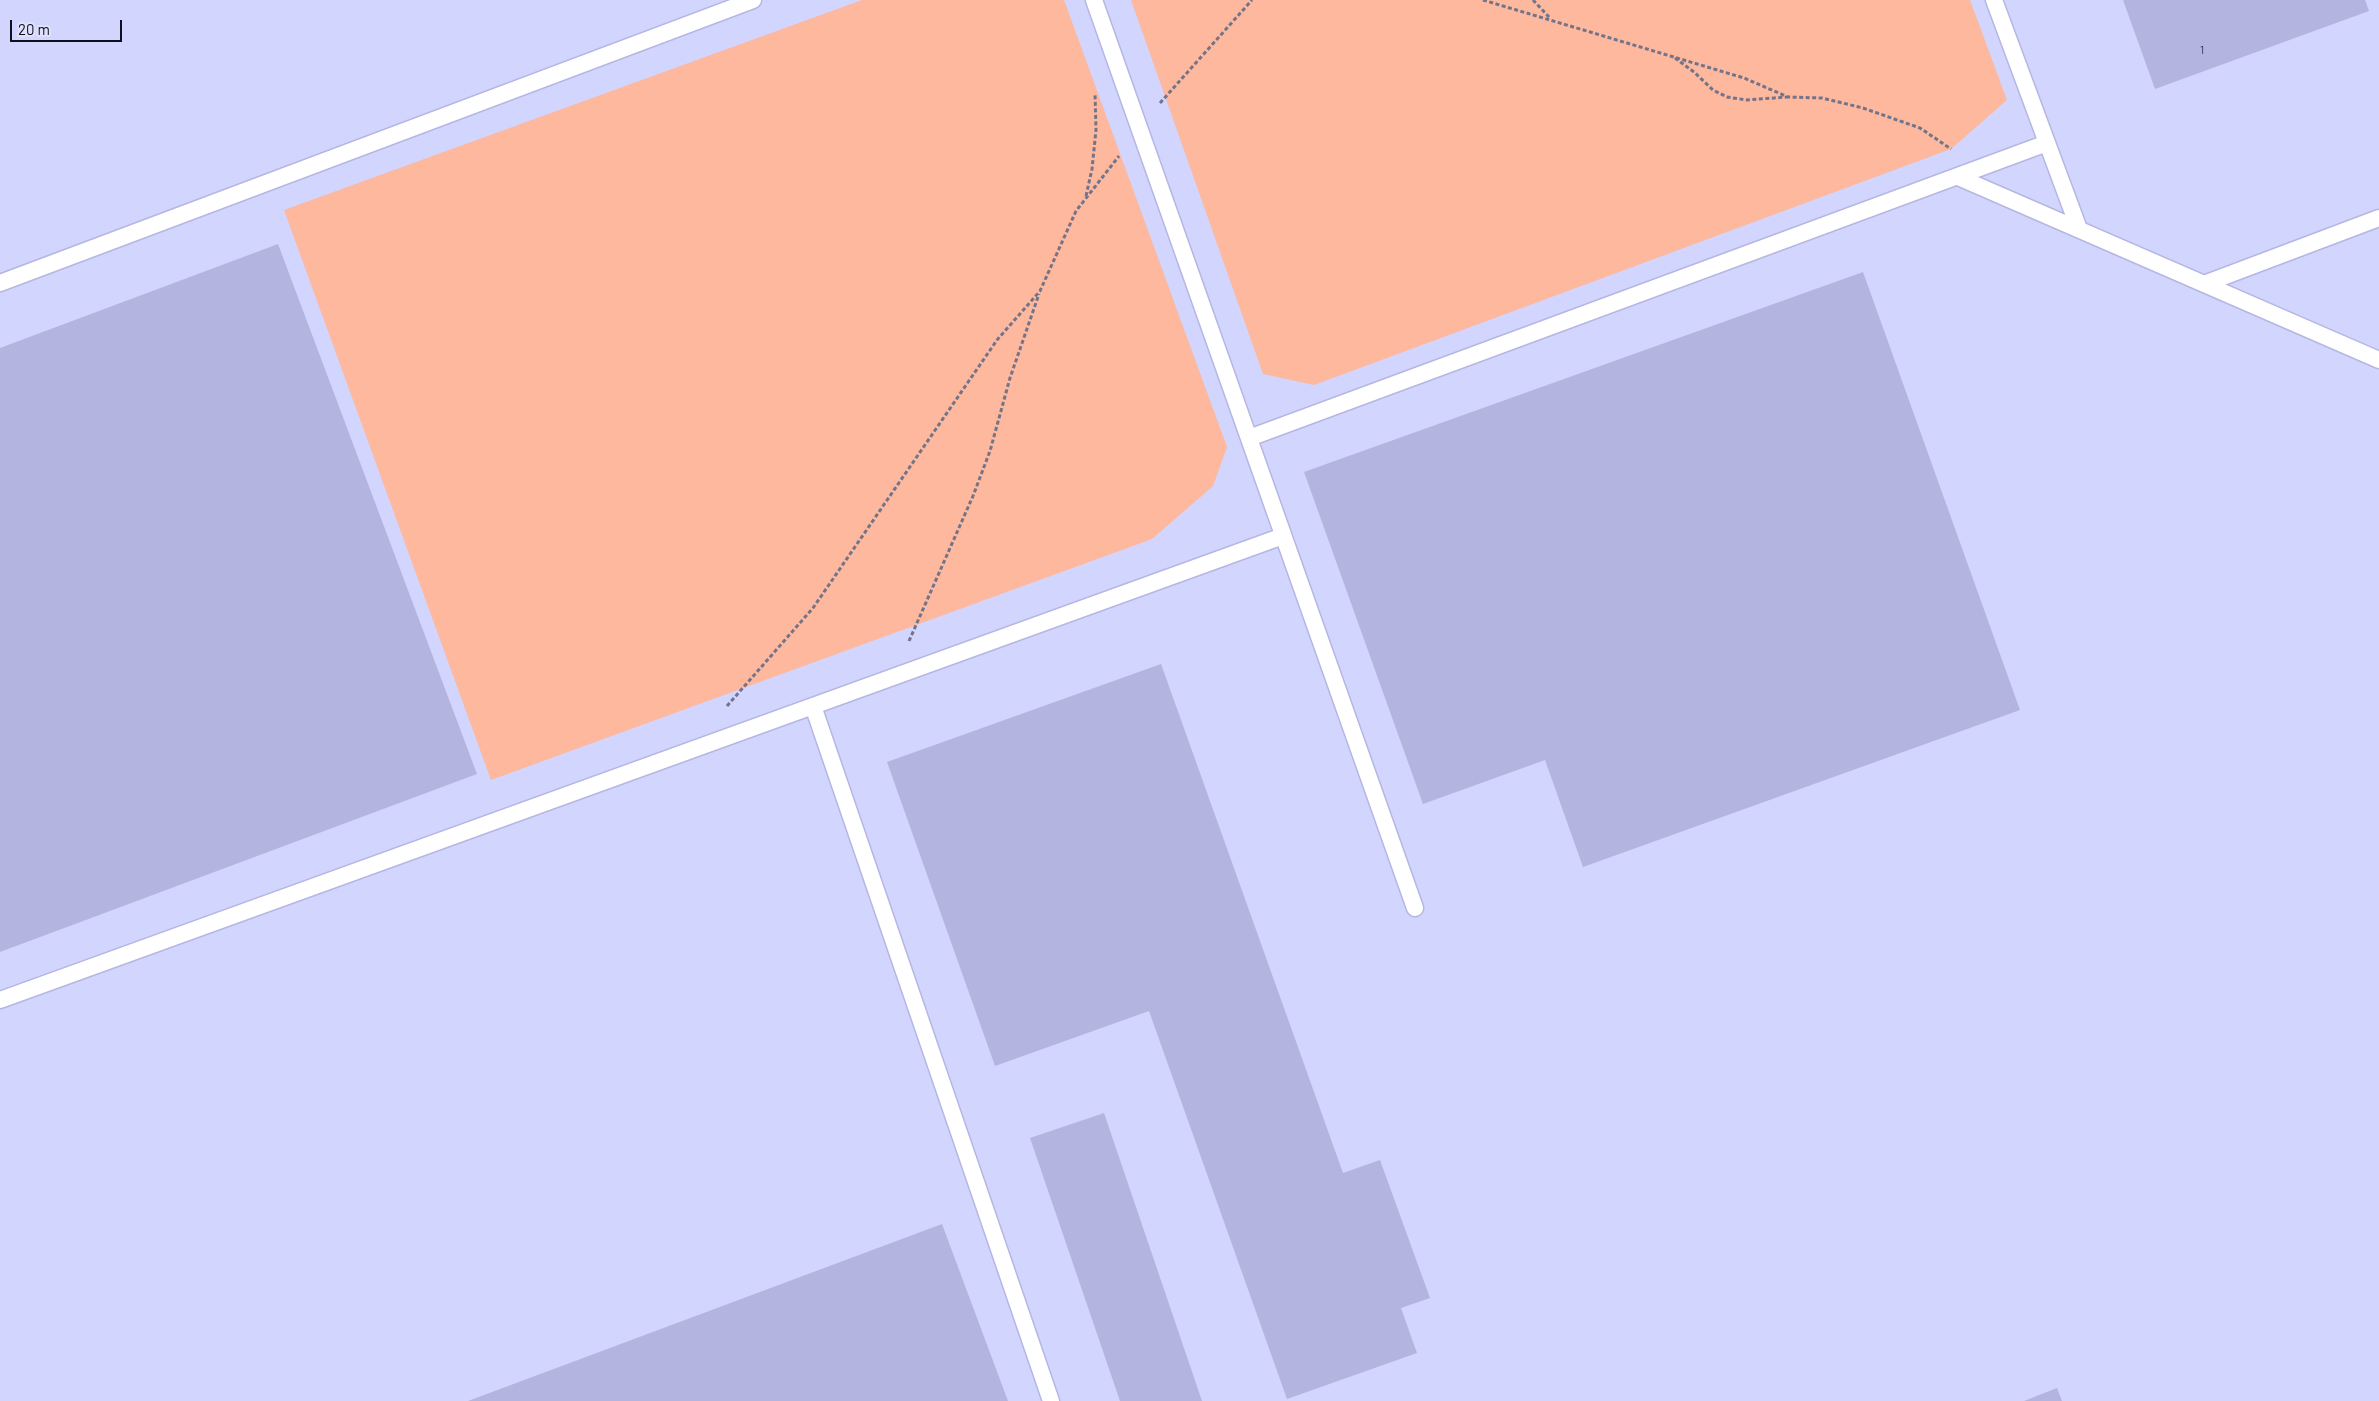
<!DOCTYPE html>
<style>
body{margin:0}
#map{position:relative;width:2379px;height:1401px;overflow:hidden;background:#e0e2fd;font-family:Barlow,sans-serif}
canvas{display:block}
.scale{position:absolute;left:10px;top:20px;width:112px;height:22px;box-sizing:border-box;border:2px solid #0f0f1e;border-top:0;padding-left:6px;font-size:15px;line-height:18px;white-space:nowrap;color:#0f0f1e;-webkit-text-stroke:4px #e0e2fd;paint-order:stroke}
</style>
<div id="map">
<canvas width="2379" height="1401"></canvas>
<div class="scale">20 m</div>
</div>
<script>
const g = document.querySelector('canvas').getContext('2d');
g.lineJoin = 'round';
function fill(path, color) {
  g.fillStyle = color;
  g.fill(path, 'evenodd');
}
function poly(rows) {
  const path = new Path2D();
  for (const r of rows) {
    path.moveTo(r[0], r[1]);
    for (let i = 2; i < r.length; i += 2) path.lineTo(r[i], r[i + 1]);
  }
  return path;
}
function strokePath(path, color, width, dash) {
  g.strokeStyle = color;
  g.lineWidth = width;
  g.lineCap = dash ? 'butt' : 'round';
  g.setLineDash(dash || []);
  g.stroke(path);
}
function label(font, color, halo, rows, align = 'center') {
  g.font = font + ' Barlow,sans-serif';
  g.lineWidth = 4;
  g.setLineDash([]);
  g.textBaseline = 'middle';
  g.strokeStyle = halo;
  g.fillStyle = color;
  for (const [text, x, y, turn = 0] of rows) {
    g.save();
    g.translate(x, y);
    g.rotate((+turn || 0) * Math.PI / 180);
    g.textAlign = isNaN(turn) ? turn : align;
    if (halo) g.strokeText(text, 0, 0);
    g.fillText(text, 0, 0);
    g.restore();
  }
}
fill(poly([
 [0,0,2379,0,2379,1401,0,1401]
]), '#d2d5fe');
fill(poly([
 [862,0,1064,0,1227,447,1213,486,1152,539,491,780,284,210],
 [1131,0,1970,0,2007,100,1951,149,1314,385,1263,374]
]), '#fdb89d');
fill(poly([
 [2123,0,2365,0,2369,11,2155,89],
 [278,244,477,774,0,952,0,348],
 [1863,272,2020,710,1583,867,1545,760,1423,804,1304,472],
 [1161,664,1343,1173,1380,1160,1430,1298,1401,1308,1417,1353,1287,1399,1149,1011,995,1066,887,762],
 [1104,1113,1202,1401,1120,1401,1030,1138],
 [942,1224,1008,1401,468,1401],
 [2057,1388,2062,1401,2024,1401]
]), '#b3b5e0');
const lane = poly([
 [1094,0,1415,908],
 [1994,0,2079,229],
 [1958,177,2379,360],
 [0,283,753,0],
 [2204,284,2379,218],
 [1249,438,2047,143],
 [813,706,1051,1401],
 [0,1000,1283,536]
]);
strokePath(lane, '#b5b7e2', 19);
strokePath(poly([
 [1483,0,1744,78,1788,97,1822,98,1863,108,1920,128,1951,149],
 [1533,0,1550,18],
 [1675,58,1694,72,1713,90,1727,97,1747,100,1787,97],
 [1160,103,1252,0],
 [1086,196,1092,169,1096,130,1095,93],
 [909,641,973,496,990,451,1010,378,1039,294],
 [727,706,813,608,997,340,1040,291,1076,211,1119,156]
]), '#737489', 3, [4, 2.5]);
strokePath(lane, '#fff', 16);
label('12px', '#38384e', null, [
 ["1",2202,50]
]);
</script>
